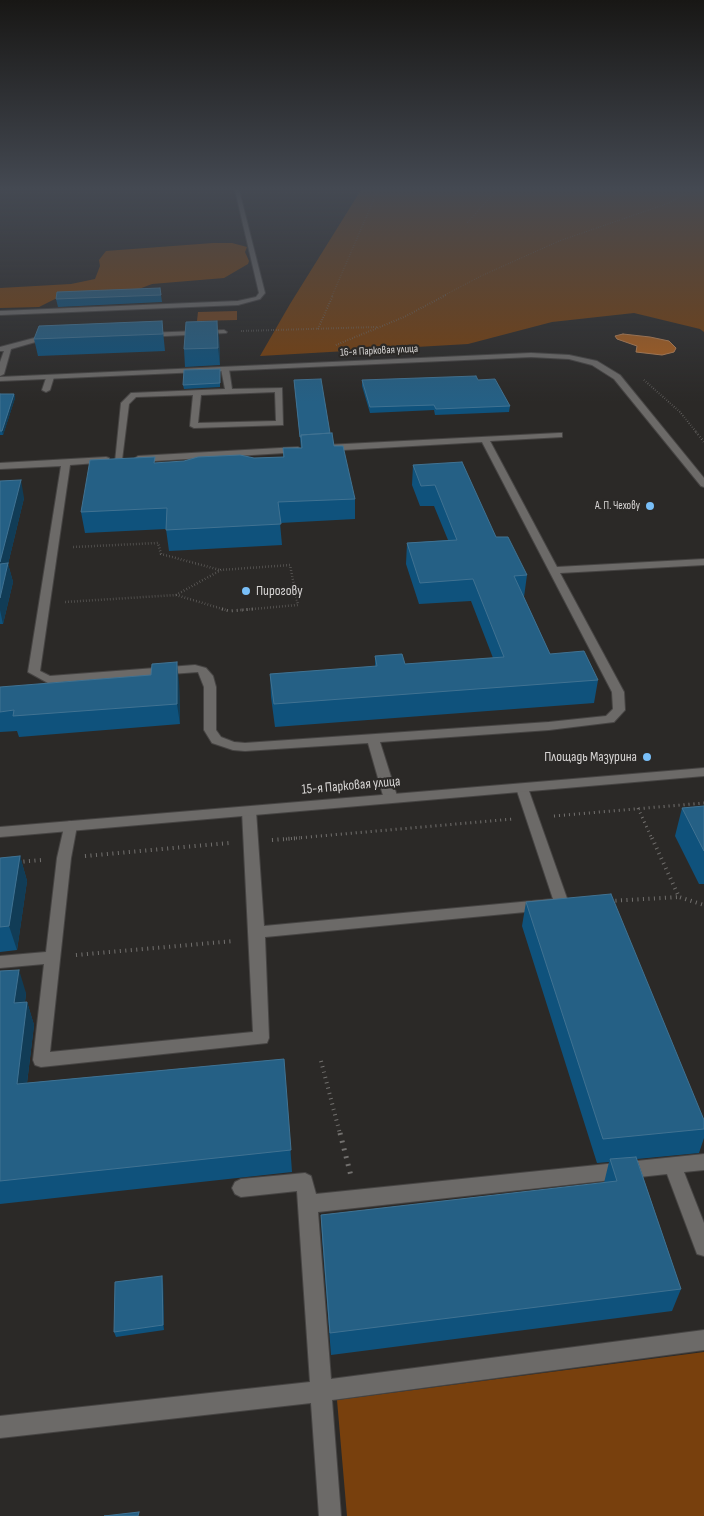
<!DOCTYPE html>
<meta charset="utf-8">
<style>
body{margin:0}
canvas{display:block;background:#2b2927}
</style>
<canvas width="704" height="1516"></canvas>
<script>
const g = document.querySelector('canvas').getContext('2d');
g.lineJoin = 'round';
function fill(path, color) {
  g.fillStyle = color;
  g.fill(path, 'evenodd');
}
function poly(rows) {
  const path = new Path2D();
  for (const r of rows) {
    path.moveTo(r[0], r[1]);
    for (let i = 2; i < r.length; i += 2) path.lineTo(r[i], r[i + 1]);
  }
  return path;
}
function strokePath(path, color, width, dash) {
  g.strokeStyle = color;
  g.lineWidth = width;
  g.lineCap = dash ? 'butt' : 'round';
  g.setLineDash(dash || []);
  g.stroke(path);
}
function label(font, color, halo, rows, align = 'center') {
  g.font = font + ' "Sofia Sans Condensed",sans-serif';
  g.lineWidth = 4.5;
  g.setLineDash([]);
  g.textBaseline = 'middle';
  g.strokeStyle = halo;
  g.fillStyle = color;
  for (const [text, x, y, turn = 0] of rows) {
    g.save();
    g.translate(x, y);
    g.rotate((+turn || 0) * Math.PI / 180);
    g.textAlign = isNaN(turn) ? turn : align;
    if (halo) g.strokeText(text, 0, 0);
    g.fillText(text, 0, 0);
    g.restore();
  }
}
fill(poly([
 [237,311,237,320,197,321,198,312]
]), '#73441f');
fill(poly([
 [361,190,704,190,704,332,700,329,634,313,552,322,468,344,260,356,290,304],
 [213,243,232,243,247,247,245,252,249,261,248,264,224,278,152,284,131,292,57,298,39,307,0,308,0,288,71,284,95,279,100,266,99,260,106,251],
 [704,1352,704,1516,347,1516,337,1400]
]), '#78400d');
const water = poly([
 [623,334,650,337,669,341,676,348,674,352,662,355,636,352,637,346,617,339,615,336,623,334]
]);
fill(water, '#aa5f1e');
strokePath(water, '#b88255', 1);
const lane = poly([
 [235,190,239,190,265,293,260,299,238,305,0,315,0,311,238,301,256,297,259,293,235,190],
 [224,330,227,332,226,333,146,337,143,335,146,333,224,330],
 [51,336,54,338,53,339,39,341,11,349,4,374,0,376,0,362,4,351,0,351,0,347,38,337,51,336],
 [225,367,229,369,232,389,282,388,283,425,194,428,190,426,193,395,136,397,129,404,122,460,115,462,121,403,131,393,225,389,221,369,225,367],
 [275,392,276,421,198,423,201,395,275,392],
 [47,375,54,377,50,390,46,392,42,390,47,375],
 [559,433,562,433,562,437,490,441,557,567,704,559,704,565,560,573,624,692,625,710,614,722,549,730,380,742,398,799,391,803,384,799,368,743,245,751,233,750,212,743,204,730,204,687,198,672,48,683,28,672,61,466,0,469,0,463,106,457,109,458,109,462,70,465,40,671,50,676,195,665,206,668,213,676,216,687,216,730,221,737,234,742,245,743,549,722,606,716,613,709,612,692,482,442,326,451,322,448,326,445,559,433],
 [298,447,302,450,301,452,138,462,134,459,138,456,298,447],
 [522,784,528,788,569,904,567,908,265,937,269,1038,267,1043,41,1067,35,1065,33,1060,44,964,0,968,0,956,46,952,57,858,65,823,70,821,75,823,77,826,71,858,50,1052,253,1032,242,811,244,808,249,807,256,811,264,926,553,899,516,788,522,784],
 [704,1154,704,1170,684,1172,704,1223,704,1256,697,1254,667,1174,318,1212,331,1379,704,1330,704,1350,332,1400,341,1516,319,1516,311,1403,0,1438,0,1416,310,1382,297,1191,241,1197,235,1194,232,1188,235,1182,241,1179,305,1173,311,1176,316,1194,704,1154]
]);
const secondary = poly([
 [531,353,569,355,597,361,620,375,704,478,704,487,701,486,614,379,592,365,569,359,531,357,0,381,0,377,531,353],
 [704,768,704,776,0,837,0,827,704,768]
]);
strokePath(lane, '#464443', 2);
strokePath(secondary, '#464443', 2);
strokePath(poly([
 [467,223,497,190],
 [332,296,378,190],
 [443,296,481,276,559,241,669,203,691,190]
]), '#72706e', 1, [0.5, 2]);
strokePath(poly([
 [318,329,333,295],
 [241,331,377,327],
 [336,345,404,317,446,295],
 [644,380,680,412,697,433]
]), '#72706e', 2, [0.5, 2]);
strokePath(poly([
 [696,432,704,442],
 [73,547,158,543,161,554,220,570],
 [176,595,226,610],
 [176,595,221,570,290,565,298,605,240,610],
 [65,602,176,595]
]), '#72706e', 2.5, [0.5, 2.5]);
strokePath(poly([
 [222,609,229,611,254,609],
 [638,808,652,839],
 [554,816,704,803],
 [286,839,513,819]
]), '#72706e', 3, [1, 4]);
strokePath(poly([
 [652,838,679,897,704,905],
 [272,840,300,838],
 [85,856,229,843],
 [18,862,42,860],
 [610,901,679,897],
 [76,955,234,941],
 [321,1061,340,1134]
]), '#72706e', 4, [1, 4.5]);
strokePath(poly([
 [340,1133,351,1176]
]), '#72706e', 5, [2, 6]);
fill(lane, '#6c6a68');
fill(secondary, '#6c6a68');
fill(poly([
 [160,288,162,302,58,307,56,299],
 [162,321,165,351,38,356,34,339],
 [219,338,220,365,185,367,184,349],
 [220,369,220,387,184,389,183,385],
 [294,380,330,433,334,446,355,499,355,519,280,523,282,545,169,551,166,529,85,533,81,512,155,463,283,457,283,448,301,448],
 [362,380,478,380,510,406,509,412,435,415,434,410,370,413,362,386],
 [0,394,14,394,15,398,3,435,0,435],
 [413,465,496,537,527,575,524,597,550,654,598,680,594,703,275,727,271,697,270,674,375,667,375,656,405,664,493,658,471,601,419,604,406,564,407,543,448,540,434,506,420,506,412,485],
 [0,481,24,498,8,564,13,582,3,624,0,624],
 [179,682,180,724,19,737,17,731,0,732,0,687],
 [704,806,704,884,699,884,675,836,682,808],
 [20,856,27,881,17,950,0,952,0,858],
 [526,902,704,1120,704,1138,699,1153,637,1159,681,1289,672,1311,331,1355,322,1238,321,1215,604,1183,609,1162,597,1163,522,926],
 [0,971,26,993,25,1002,27,1002,34,1025,27,1083,284,1059,292,1172,0,1204],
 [163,1281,164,1330,116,1337,114,1332]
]), '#0f527c');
fill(poly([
 [217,321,219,338,220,365,218,348],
 [14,394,15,398,3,435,2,431],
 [21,480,24,498,8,564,13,582,3,624,0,610,0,562],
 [177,662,179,682,180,724,177,704],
 [20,856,27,881,17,950,9,926],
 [19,970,26,993,22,1026,14,1003],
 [27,1002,34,1025,24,1107,17,1084],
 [162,1276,163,1281,164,1330,163,1325]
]), '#113c56');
const building = poly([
 [160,288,161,295,56,299,57,292,160,288],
 [162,321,163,334,34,339,39,326,162,321],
 [217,321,218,348,184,349,186,322,217,321],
 [220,369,220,383,183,385,184,370,220,369],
 [476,376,478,380,495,379,510,406,436,409,434,405,370,407,362,380,476,376],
 [321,379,330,433,301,435,301,437,300,437,294,380,321,379],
 [0,394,14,394,2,431,0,431,0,394],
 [332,433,334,446,343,446,355,499,278,502,281,524,166,530,167,508,81,512,90,460,155,457,154,463,184,461,198,457,240,455,254,458,284,457,283,448,302,448,301,435,332,433],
 [462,462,496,537,508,537,527,575,514,576,550,654,584,651,598,680,274,704,270,674,377,666,375,656,402,654,405,664,504,657,473,579,420,583,407,543,457,540,435,485,421,486,413,465,462,462],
 [21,480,0,562,0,481,21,480],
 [8,563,0,598,0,564,8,563],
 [177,662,177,704,13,716,14,710,0,712,0,687,151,675,152,664,177,662],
 [704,806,704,851,682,808,704,806],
 [20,856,9,926,0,927,0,858,20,856],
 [611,894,704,1120,704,1129,603,1139,526,902,611,894],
 [19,970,14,1003,27,1002,17,1084,284,1059,291,1150,0,1181,0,971,19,970],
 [636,1157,681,1289,330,1333,321,1215,617,1181,610,1159,636,1157],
 [162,1276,163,1325,114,1332,115,1282,162,1276],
 [139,1512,138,1516,104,1516,139,1512]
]);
fill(building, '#256085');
strokePath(building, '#407292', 1);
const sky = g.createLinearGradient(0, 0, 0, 402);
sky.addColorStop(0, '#181715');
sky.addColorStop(0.47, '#444952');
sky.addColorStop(1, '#44495200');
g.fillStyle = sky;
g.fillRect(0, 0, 704, 402);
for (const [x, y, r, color] of [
 [650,506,5,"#79bff8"],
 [246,591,5,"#79bff8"],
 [647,757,5,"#79bff8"]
]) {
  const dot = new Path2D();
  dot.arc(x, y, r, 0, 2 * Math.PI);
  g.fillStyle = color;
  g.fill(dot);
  strokePath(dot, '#2b2927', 2);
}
label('11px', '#d7d5d4', '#2b2927', [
 ["16-я Парковая улица",379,351,-3]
]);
label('11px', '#d7d5d4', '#2b2927', [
 ["А. П. Чехову",640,506]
], 'right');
label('14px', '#d7d5d4', '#2b2927', [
 ["Пирогову",256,591],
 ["Площадь Мазурина",637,757,"right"]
], 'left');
label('14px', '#d7d5d4', '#2b2927', [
 ["15-я Парковая улица",351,786,-5]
]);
</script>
